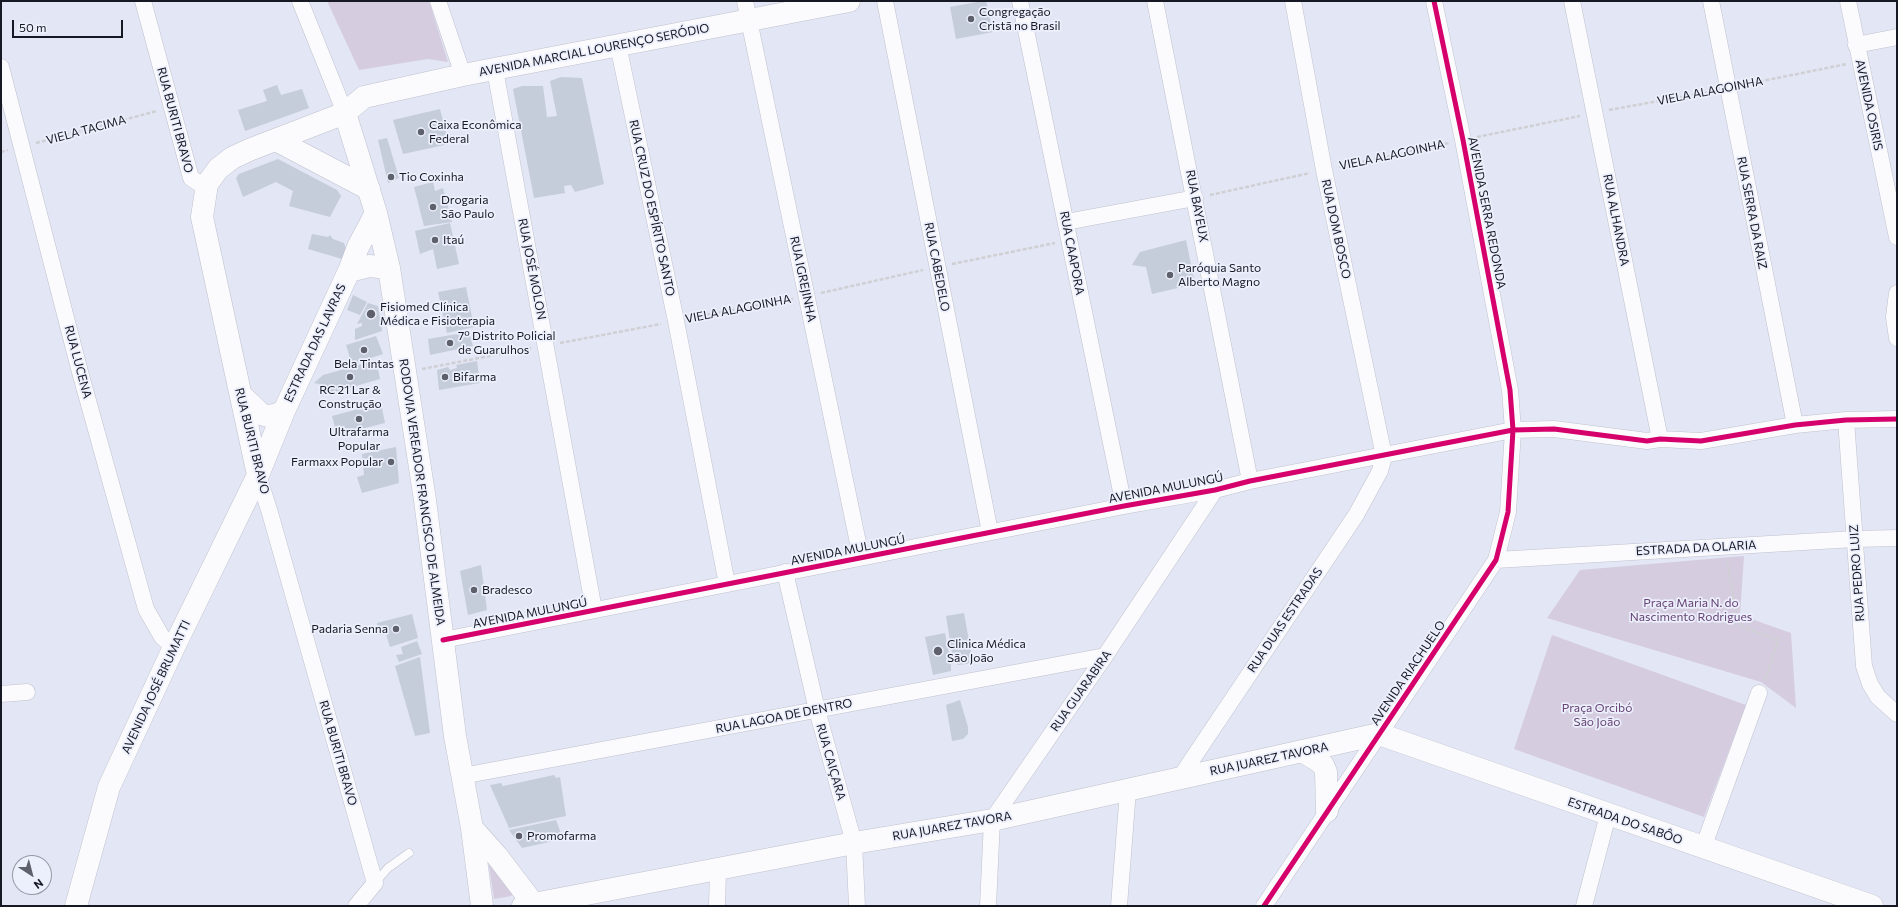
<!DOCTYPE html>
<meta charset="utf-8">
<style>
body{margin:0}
#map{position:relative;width:1898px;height:907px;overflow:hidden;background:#e3e6f4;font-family:Commissioner,sans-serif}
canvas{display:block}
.frame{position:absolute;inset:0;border:2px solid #161823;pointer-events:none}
.north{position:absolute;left:12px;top:855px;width:40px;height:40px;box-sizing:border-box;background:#eceffc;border:1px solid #9699a5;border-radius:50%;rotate:144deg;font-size:11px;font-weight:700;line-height:16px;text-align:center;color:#161823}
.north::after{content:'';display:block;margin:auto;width:14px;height:18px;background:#5e606c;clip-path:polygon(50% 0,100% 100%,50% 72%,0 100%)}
.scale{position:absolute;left:12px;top:20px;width:111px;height:18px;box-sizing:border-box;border:2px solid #161823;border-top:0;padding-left:5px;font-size:12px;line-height:14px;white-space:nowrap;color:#161823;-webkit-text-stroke:3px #eceffc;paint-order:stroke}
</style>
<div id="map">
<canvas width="1898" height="907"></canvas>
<div class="frame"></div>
<div class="north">N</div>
<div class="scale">50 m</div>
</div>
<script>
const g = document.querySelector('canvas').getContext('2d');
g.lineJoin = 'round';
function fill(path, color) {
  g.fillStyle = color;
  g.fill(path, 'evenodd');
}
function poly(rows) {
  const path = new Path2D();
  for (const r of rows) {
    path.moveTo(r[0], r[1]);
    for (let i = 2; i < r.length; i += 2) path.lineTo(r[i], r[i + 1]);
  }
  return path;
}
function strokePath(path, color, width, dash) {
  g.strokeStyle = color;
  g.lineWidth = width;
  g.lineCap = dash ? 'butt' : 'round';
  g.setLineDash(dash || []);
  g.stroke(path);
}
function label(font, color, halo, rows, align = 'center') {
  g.font = font + ' Commissioner,sans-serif';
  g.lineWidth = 3.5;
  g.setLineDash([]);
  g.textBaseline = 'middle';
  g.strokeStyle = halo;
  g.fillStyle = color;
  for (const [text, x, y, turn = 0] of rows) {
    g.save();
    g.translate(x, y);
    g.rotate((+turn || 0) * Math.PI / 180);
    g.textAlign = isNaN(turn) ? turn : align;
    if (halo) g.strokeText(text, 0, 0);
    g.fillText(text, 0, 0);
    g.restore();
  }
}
fill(poly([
 [327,1,429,1,448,62,428,59,359,70],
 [1744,556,1740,615,1791,633,1796,708,1761,682,1547,618,1580,570],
 [1552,635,1746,705,1704,817,1514,749],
 [492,864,514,893,511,896,494,899,489,865]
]), '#d5cce0');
fill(poly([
 [982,1,986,1,993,32,956,39,950,7],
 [561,77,582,78,604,184,575,192,571,185,564,186,565,193,534,198,513,89,522,86,543,86,547,117,557,116,550,81],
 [277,85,281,95,302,89,309,108,245,131,238,110,267,101,263,90],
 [440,109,449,144,403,154,393,120],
 [387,138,399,178,388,183,378,140],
 [278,159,337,190,341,196,330,217,289,206,293,191,276,182,243,197,236,178,239,174],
 [433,182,435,191,443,188,452,222,424,226,414,187],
 [450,223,459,264,437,269,433,249,420,254,415,231],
 [312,234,328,237,330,235,333,239,344,243,346,249,342,259,308,249],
 [1186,240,1195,284,1152,294,1146,267,1132,265,1140,252],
 [466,287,474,327,447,333,438,292],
 [353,295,367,302,360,315,347,310],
 [368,303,378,306,382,331,355,340,355,329,362,326,362,323,357,324],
 [469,332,473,346,430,355,428,339],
 [376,336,383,354,352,364,346,345],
 [376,360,380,379,321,396,319,384,314,383,323,375],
 [477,361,480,383,439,390,437,370,448,367,450,370,457,368,456,365],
 [381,403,385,423,337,435,332,416],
 [396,447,399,483,362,493,357,477,364,475,362,454],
 [481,565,487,610,468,615,460,571],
 [964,613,973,663,958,665,953,659,946,616],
 [412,614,418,638,390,647,386,634,378,635,377,623],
 [945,633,951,665,951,671,933,675,925,637],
 [417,641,422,654,399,662,396,655,403,654,401,647],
 [420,657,430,733,415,736,395,666],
 [960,700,968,727,968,734,963,739,952,741,946,705],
 [554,775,556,778,560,777,566,816,509,828,490,785,501,783,503,786],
 [556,820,563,839,522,848,509,830]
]), '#c6cdda');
const lane = poly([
 [375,883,388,868,409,853]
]);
const street = poly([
 [143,1,191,178,206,188],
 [300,1,345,113],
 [438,1,463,75],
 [745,1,861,557],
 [885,1,990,532],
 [1020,1,1124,506],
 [1155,1,1250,481],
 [1572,1,1660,439],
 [1711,1,1795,425],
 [1848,1,1897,237],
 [618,45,676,321,727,584],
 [1856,45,1897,37],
 [1,67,80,372,146,609,162,637,174,647],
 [495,70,594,610],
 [1066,222,1195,198],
 [1897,293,1894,317,1897,338],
 [1846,420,1864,666,1870,684,1878,697,1897,714],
 [258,475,270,513,375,883,356,906],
 [1496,560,1855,539,1897,538],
 [785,572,817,710,854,843,857,906],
 [443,640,1124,506,1215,490,1250,481,1513,430,1554,429,1647,441,1660,439,1701,441,1795,425,1846,420,1897,419],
 [1,694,27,692],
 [462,776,1105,656],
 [1179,779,1356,515,1380,471,1384,456,1324,170,1293,1],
 [1703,848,1759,693],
 [717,906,718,870],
 [988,906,992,820,1105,656,1215,490],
 [1119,906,1128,790],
 [1264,906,1496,560,1508,512,1513,430,1510,390,1463,140,1434,1],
 [1584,906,1608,815]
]);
const secondary = poly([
 [345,113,376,213,389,268,425,500,455,736,472,828,482,906],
 [276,140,369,189],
 [349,271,369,266,389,268],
 [241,395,261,414,268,416,275,415,284,411],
 [258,475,202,217,207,184,218,169,232,158,249,150,345,113,364,97,463,75,849,1],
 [1302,751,1317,760,1323,765,1326,772,1327,811],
 [472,828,497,856,535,906],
 [76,906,109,787,174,647,258,475,284,411,349,271,358,247,376,213],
 [523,906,854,843,992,820,1379,734,1872,906]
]);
strokePath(lane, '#bfc1ce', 9);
strokePath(street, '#bfc1ce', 17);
strokePath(secondary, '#bfc1ce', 23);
strokePath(poly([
 [1742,85,1847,64],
 [1609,110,1714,91],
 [1477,137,1580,116],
 [36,143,157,111],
 [1,152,8,150],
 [1339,167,1449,143],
 [1210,195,1310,173],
 [952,264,1055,243],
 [821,293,923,270],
 [689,318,793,299],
 [560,343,661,324],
 [422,369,531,348],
 [1727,561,1733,596,1740,624,1745,628,1778,640,1765,680]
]), '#cfd0d4', 2.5, [4, 2]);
strokePath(lane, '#fbfbfd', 8);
strokePath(street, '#fbfbfd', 16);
strokePath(secondary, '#fbfbfd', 22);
strokePath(poly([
 [443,640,1124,506,1215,490,1250,481,1513,430,1554,429,1647,441,1660,439,1701,441,1795,425,1846,420,1897,419],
 [1264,906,1496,560,1508,512,1513,430,1510,390,1463,140,1434,1]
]), '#d6006c', 5);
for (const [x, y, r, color] of [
 [971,19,4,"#5e606c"],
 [421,132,4,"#5e606c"],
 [391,177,4,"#5e606c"],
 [433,207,4,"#5e606c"],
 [435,240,4,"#5e606c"],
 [1170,275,4,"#5e606c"],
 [371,314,5,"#5e606c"],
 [450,343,4,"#5e606c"],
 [364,350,4,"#5e606c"],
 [350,377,4,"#5e606c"],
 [445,377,4,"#5e606c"],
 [359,419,4,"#5e606c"],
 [391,462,4,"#5e606c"],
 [474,590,4,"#5e606c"],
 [396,629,4,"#5e606c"],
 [938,651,5,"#5e606c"],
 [519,836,4,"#5e606c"]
]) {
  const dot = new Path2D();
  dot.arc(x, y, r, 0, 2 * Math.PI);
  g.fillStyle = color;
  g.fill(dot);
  strokePath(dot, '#eceffc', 1.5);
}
label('12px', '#161823', '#eceffc', [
 ["Congregação",979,12],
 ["Cristã no Brasil",979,26],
 ["Caixa Econômica",429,125],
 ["Federal",429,139],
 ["Tio Coxinha",399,177],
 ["Drogaria",441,200],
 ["São Paulo",441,214],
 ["Itaú",443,240],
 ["Paróquia Santo",1178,268],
 ["Alberto Magno",1178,282],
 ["Fisiomed Clínica",380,307],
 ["Médica e Fisioterapia",380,321],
 ["7º Distrito Policial",458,336],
 ["de Guarulhos",458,350],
 ["Bela Tintas",364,364,"center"],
 ["Bifarma",453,377],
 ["RC 21 Lar &",350,390,"center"],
 ["Construção",350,404,"center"],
 ["Ultrafarma",359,432,"center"],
 ["Popular",359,446,"center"],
 ["Farmaxx Popular",383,462,"right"],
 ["Bradesco",482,590],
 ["Padaria Senna",388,629,"right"],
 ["Clinica Médica",947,644],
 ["São João",947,658],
 ["Promofarma",527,836]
], 'left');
label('12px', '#161823', '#eceffc', [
 ["AVENIDA MARCIAL LOURENÇO SERÓDIO",594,50,-11],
 ["VIELA ALAGOINHA",1710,91,-11],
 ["AVENIDA OSIRIS",1869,105,78],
 ["RUA BURITI BRAVO",175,120,75],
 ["VIELA TACIMA",86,130,-15],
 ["VIELA ALAGOINHA",1392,155,-12],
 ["RUA BAYEUX",1197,206,79],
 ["RUA CRUZ DO ESPÍRITO SANTO",652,208,78],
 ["AVENIDA SERRA REDONDA",1487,213,79],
 ["RUA SERRA DA RAIZ",1752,213,79],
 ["RUA ALHANDRA",1616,220,79],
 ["RUA DOM BOSCO",1336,229,78],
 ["RUA CAAPORA",1072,253,79],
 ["RUA CABEDELO",937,267,79],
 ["RUA JOSÉ MOLON",532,269,79],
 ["RUA IGREJINHA",803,279,78],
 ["VIELA ALAGOINHA",738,309,-11],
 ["ESTRADA DAS LAVRAS",315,343,-65],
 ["RUA LUCENA",78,362,75],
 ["RUA BURITI BRAVO",252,441,76],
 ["AVENIDA MULUNGÚ",1166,488,-11],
 ["RODOVIA VEREADOR FRANCISCO DE ALMEIDA",422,492,82],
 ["ESTRADA DA OLARIA",1696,548,-3],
 ["AVENIDA MULUNGÚ",848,550,-11],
 ["RUA PEDRO LUIZ",1857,573,-94],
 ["AVENIDA MULUNGÚ",530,613,-11],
 ["RUA DUAS ESTRADAS",1285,620,-56],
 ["AVENIDA RIACHUELO",1408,673,-56],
 ["AVENIDA JOSÉ BRUMATTI",156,687,-65],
 ["RUA GUARABIRA",1081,691,-55],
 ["RUA LAGOA DE DENTRO",784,716,-11],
 ["RUA BURITI BRAVO",338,753,74],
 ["RUA JUAREZ TAVORA",1269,759,-12],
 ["RUA CAIÇARA",831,762,74],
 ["ESTRADA DO SABÔO",1625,821,19],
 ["RUA JUAREZ TAVORA",952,826,-10]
]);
label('12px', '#664374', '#eceffc', [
 ["Praça Maria N. do",1691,603],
 ["Nascimento Rodrigues",1691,617],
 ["Praça Orcibó",1597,708],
 ["São João",1597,722]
]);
</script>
